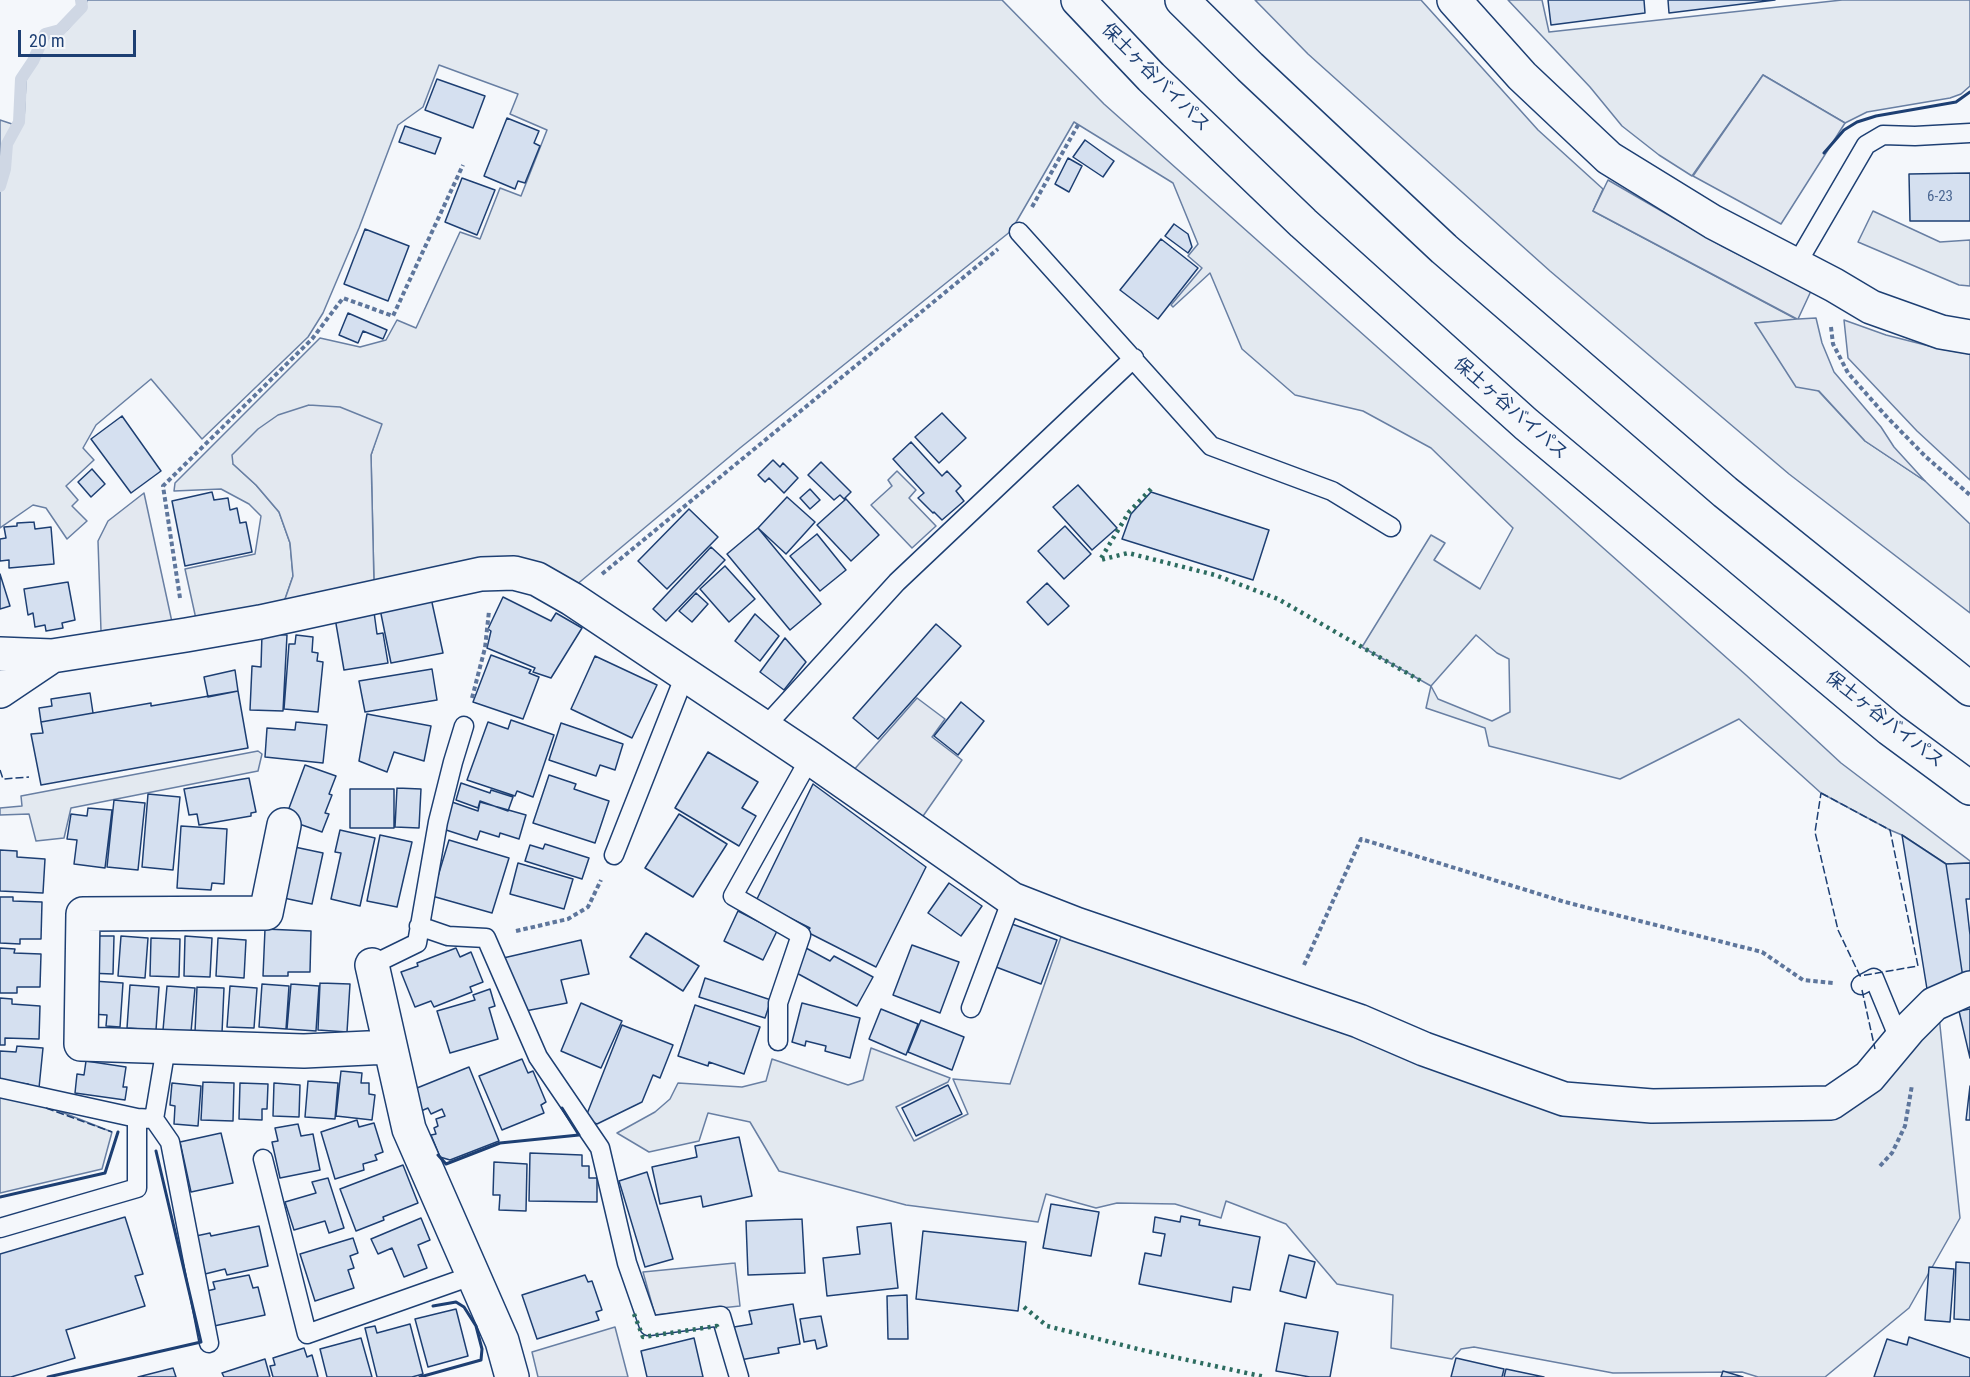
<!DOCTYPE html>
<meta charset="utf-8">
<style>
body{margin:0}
#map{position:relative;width:1970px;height:1377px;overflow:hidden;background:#f4f7fb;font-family:"Roboto Condensed",sans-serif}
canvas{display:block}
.scale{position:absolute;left:18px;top:30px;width:118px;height:27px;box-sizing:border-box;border:3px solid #1d3f73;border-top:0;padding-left:8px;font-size:18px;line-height:21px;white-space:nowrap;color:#1d3f73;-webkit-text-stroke:4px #f4f7fb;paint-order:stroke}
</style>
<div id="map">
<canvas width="1970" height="1377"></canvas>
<div class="scale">20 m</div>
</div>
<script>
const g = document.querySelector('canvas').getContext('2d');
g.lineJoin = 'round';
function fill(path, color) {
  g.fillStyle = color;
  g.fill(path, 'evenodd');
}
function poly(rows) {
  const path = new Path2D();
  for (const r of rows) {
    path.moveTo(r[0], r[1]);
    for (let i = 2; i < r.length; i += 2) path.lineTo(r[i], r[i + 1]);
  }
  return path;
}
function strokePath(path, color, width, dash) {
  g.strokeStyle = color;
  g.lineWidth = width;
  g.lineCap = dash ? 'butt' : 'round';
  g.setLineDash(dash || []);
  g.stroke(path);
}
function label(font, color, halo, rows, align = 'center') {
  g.font = font + ' "Roboto Condensed","Noto Sans JP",sans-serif';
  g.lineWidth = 4.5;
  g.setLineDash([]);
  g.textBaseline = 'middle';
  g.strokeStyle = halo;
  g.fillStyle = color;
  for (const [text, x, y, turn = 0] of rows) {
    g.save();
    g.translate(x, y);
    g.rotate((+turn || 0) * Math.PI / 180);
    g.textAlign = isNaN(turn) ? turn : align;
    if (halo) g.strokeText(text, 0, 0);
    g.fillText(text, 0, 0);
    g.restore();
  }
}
const green = poly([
 [87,0,1002,0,1104,104,1746,675,1841,763,1970,861,1970,863,1946,864,1902,835,1890,830,1821,793,1739,719,1620,779,1489,746,1485,728,1426,708,1431,686,1362,647,1431,535,1445,543,1434,560,1480,589,1513,528,1431,448,1363,411,1295,395,1242,349,1210,273,1173,307,1171,305,1202,268,1188,256,1198,244,1173,183,1074,122,1011,231,740,448,575,586,374,583,371,455,381,424,233,464,256,485,279,512,290,543,293,576,283,605,196,619,185,569,255,554,261,516,249,504,221,489,174,491,175,483,320,338,360,347,386,340,397,320,416,328,460,232,480,239,500,188,521,196,547,130,510,114,518,94,439,65,423,107,398,125,359,228,323,313,308,337,202,439,151,379,96,425,83,448,94,460,66,486,78,500,72,506,87,521,67,539,46,508,33,505,0,528,0,120,12,124,24,120,26,80,48,37,67,30,85,8,87,0],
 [1476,635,1497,653,1509,659,1510,712,1492,721,1438,699,1431,686,1476,635],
 [1255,0,1421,0,1538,130,1603,189,1593,211,1798,320,1755,323,1865,441,1925,481,1970,524,1970,613,1789,474,1550,271,1308,54,1255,0],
 [1508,0,1542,0,1549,32,1842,0,1970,0,1970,86,1961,94,1950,98,1867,112,1845,123,1763,75,1692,176,1659,155,1622,126,1590,87,1508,0],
 [1873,211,1940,242,1970,240,1970,286,1959,285,1858,242,1873,211],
 [897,471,916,490,909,498,936,526,912,548,871,505,892,486,888,480,897,471],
 [258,751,262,754,258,771,71,808,64,838,36,841,29,814,0,815,0,808,22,806,21,796,258,751],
 [1064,928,1566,1106,1829,1108,1939,1016,1960,1218,1909,1308,1825,1377,1758,1377,1742,1372,1613,1373,1474,1347,1461,1349,1452,1359,1391,1348,1393,1295,1337,1284,1286,1224,1226,1201,1221,1218,1175,1204,1117,1203,1096,1208,1046,1194,1038,1222,906,1205,779,1171,750,1122,708,1113,699,1141,649,1152,617,1133,655,1112,670,1099,678,1083,742,1087,766,1081,772,1059,848,1085,863,1080,871,1048,950,1078,948,1082,896,1107,914,1141,968,1114,953,1079,1010,1084,1064,928],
 [0,1094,59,1111,112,1132,102,1169,0,1193,0,1094]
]);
fill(green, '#e3e9f0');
strokePath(green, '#687fa3', 1.5);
const parking = poly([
 [1763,75,1845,123,1781,224,1693,176,1763,75],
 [1608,180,1722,246,1811,291,1798,319,1816,318,1822,343,1834,372,1881,427,1894,447,1925,481,1865,441,1819,391,1796,387,1755,323,1797,319,1593,211,1608,180],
 [1844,320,1886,335,1941,349,1970,354,1970,480,1917,431,1848,358,1844,320],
 [309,405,340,407,382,424,371,455,374,583,283,605,293,576,290,543,279,512,256,485,233,464,232,455,258,429,278,415,309,405],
 [144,493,172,622,101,631,98,541,108,521,144,493],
 [917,698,945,719,932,737,962,760,921,819,852,772,917,698],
 [735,1263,740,1306,655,1315,643,1272,735,1263],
 [615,1327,628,1377,538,1377,532,1352,615,1327]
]);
fill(parking, '#e3e8f0');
strokePath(parking, '#687fa3', 1.5);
strokePath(poly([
 [0,186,5,169,7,144,19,122,21,79,33,61,45,34,60,30,82,7,81,0]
]), '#cfd7e4', 12);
const building = poly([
 [1548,0,1644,0,1645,13,1551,25,1548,0],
 [1668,0,1775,0,1669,13,1668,0],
 [437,79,485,96,473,128,425,110,437,79],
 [507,118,539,131,534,143,540,146,525,183,518,181,515,189,484,176,507,118],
 [405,126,441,138,435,154,399,142,405,126],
 [1085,140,1114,161,1103,177,1073,157,1085,140],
 [1068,158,1082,166,1069,192,1055,184,1068,158],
 [1970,173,1970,221,1910,221,1909,174,1970,173],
 [462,178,495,190,477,235,445,222,462,178],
 [1174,224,1188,234,1192,247,1188,253,1165,236,1174,224],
 [365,229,409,246,388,301,344,284,365,229],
 [1161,239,1198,268,1158,319,1120,290,1161,239],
 [348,313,387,330,383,339,363,331,358,343,339,335,348,313],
 [942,413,966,438,939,463,915,437,942,413],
 [122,416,161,471,131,493,91,439,122,416],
 [911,442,942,476,947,471,961,486,956,491,964,501,942,520,934,512,933,513,918,498,924,493,893,459,911,442],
 [773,460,780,467,783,463,798,478,784,493,769,478,765,482,758,475,773,460],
 [821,462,851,492,844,499,840,495,834,500,808,475,821,462],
 [92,469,105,484,91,497,78,482,92,469],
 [1078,485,1117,528,1092,550,1053,507,1078,485],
 [810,489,820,500,810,509,800,498,810,489],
 [212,492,214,500,228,498,230,510,237,508,240,523,246,522,252,552,185,566,172,501,212,492],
 [1151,492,1269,530,1253,580,1122,539,1131,514,1151,492],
 [787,497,815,522,786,554,758,528,787,497],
 [846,499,879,535,851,561,817,525,846,499],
 [689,509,718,537,667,589,638,561,689,509],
 [34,522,35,529,51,527,54,564,9,568,9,560,0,561,0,539,6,538,4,527,17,526,17,523,34,522],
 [1065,526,1091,554,1064,579,1038,551,1065,526],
 [758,528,821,604,790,630,727,554,758,528],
 [817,534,846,570,820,591,790,556,817,534],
 [711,547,725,560,666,621,653,609,711,547],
 [725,566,755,599,729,622,700,589,725,566],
 [0,574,10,606,0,609,0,574],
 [68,582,75,620,62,623,63,628,46,631,45,625,35,627,33,613,28,615,24,589,68,582],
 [1047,583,1069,606,1048,625,1027,602,1047,583],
 [696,593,708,604,692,622,679,611,696,593],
 [503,597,551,621,556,613,582,628,551,678,533,672,535,668,487,648,491,631,488,629,503,597],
 [431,598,443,653,391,663,380,609,431,598],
 [374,612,377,634,383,633,388,663,344,670,335,618,374,612],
 [755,614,779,636,760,661,735,641,755,614],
 [936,624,961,646,878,739,853,718,936,624],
 [262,634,287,635,283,711,250,710,252,666,261,667,262,634],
 [296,635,313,637,312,652,318,653,317,661,323,662,318,712,284,709,289,644,295,644,296,635],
 [785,638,806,662,784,690,760,672,785,638],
 [491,655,531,670,529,673,539,677,523,719,473,702,491,655],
 [595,656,657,685,632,738,571,709,595,656],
 [432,669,437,700,365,712,359,681,432,669],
 [235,670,238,691,208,697,204,677,235,670],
 [238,691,248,748,41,785,31,734,43,733,41,722,151,703,151,706,238,691],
 [90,693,93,713,41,722,39,708,52,706,51,699,90,693],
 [961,702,984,721,958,755,934,736,961,702],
 [367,714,431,726,424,761,394,752,387,772,359,761,367,714],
 [511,720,554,735,533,797,517,791,515,796,467,780,488,722,508,729,511,720],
 [296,722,327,725,323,763,265,757,267,728,295,730,296,722],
 [561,723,623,744,615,770,600,765,596,776,549,760,561,723],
 [708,752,758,782,742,808,756,816,739,846,675,808,708,752],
 [305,765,336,776,329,794,332,795,325,813,329,814,322,832,285,819,305,765],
 [549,775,576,784,574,789,609,801,595,843,533,823,549,775],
 [249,778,256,812,251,813,251,816,199,825,197,814,189,815,184,789,249,778],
 [461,783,490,793,491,790,513,797,508,811,480,801,478,808,456,800,461,783],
 [813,784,926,867,876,967,807,932,810,928,756,901,813,784],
 [397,788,421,789,419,828,395,827,397,788],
 [350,789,394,789,394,828,350,828,350,789],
 [148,794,180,797,173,870,142,867,148,794],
 [114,800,145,803,138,870,107,867,114,800],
 [452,802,478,811,480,802,526,815,519,839,500,833,499,837,480,831,477,840,443,829,452,802],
 [88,808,112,810,105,868,74,864,77,840,67,839,71,814,87,816,88,808],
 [679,814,727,844,693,897,645,868,679,814],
 [181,826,227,829,224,884,212,883,211,890,177,888,181,826],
 [340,830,375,838,360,906,331,899,341,853,335,852,340,830],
 [380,835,412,842,397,907,367,901,380,835],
 [1902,835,1946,864,1963,978,1927,989,1902,835],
 [449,840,509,858,492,913,432,896,449,840],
 [545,844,589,858,582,879,525,861,530,845,543,849,545,844],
 [290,846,323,853,312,904,279,897,290,846],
 [0,850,17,851,17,857,45,859,43,893,0,891,0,850],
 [518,863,573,879,564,909,510,894,518,863],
 [1970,863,1970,899,1966,899,1970,935,1970,976,1963,978,1946,864,1970,863],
 [949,883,982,906,961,936,928,913,949,883],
 [0,897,13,897,13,901,42,902,41,939,20,939,20,944,0,943,0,897],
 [738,911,777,931,763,960,724,941,738,911],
 [1012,924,1057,940,1041,984,996,967,1012,924],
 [265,929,311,931,310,972,288,972,288,976,263,976,265,929],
 [646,933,699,966,683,991,630,957,646,933],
 [88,936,114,936,113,974,87,973,88,936],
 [121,936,148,938,145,978,118,976,121,936],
 [185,936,212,938,210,977,184,976,185,936],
 [151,938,180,939,179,977,150,976,151,938],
 [218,938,246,940,244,978,216,976,218,938],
 [581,940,589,974,561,980,567,1003,520,1012,499,959,581,940],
 [912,945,959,962,940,1013,893,995,912,945],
 [0,948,15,949,14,953,41,954,40,987,17,987,17,993,0,993,0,948],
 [456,948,460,957,471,952,483,982,470,987,472,992,434,1007,431,1001,415,1007,401,972,418,966,417,963,456,948],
 [806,948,830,961,834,956,873,977,857,1006,793,971,806,948],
 [705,978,771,1000,765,1018,699,997,705,978],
 [93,981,123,983,120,1027,106,1026,107,1015,91,1014,93,981],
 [320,983,350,984,347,1032,318,1030,320,983],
 [262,984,289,986,286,1029,259,1027,262,984],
 [291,984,319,986,316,1031,287,1029,291,984],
 [130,985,159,987,156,1030,127,1028,130,985],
 [167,986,195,988,191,1032,163,1030,167,986],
 [230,986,257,988,254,1028,227,1027,230,986],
 [197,987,224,988,222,1033,195,1032,197,987],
 [490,989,495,1006,489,1008,498,1039,450,1053,437,1011,475,1000,473,995,490,989],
 [0,998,12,999,12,1004,40,1006,39,1039,5,1038,5,1045,0,1045,0,998],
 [581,1003,622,1021,601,1068,561,1051,581,1003],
 [802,1003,860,1018,850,1058,825,1051,826,1046,806,1041,805,1046,792,1042,802,1003],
 [695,1005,760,1027,744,1074,709,1062,708,1066,678,1056,695,1005],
 [881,1009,918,1024,906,1055,869,1039,881,1009],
 [1970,1009,1970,1058,1959,1011,1970,1009],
 [921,1020,964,1037,952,1070,908,1052,921,1020],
 [622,1025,673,1045,660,1078,653,1075,642,1102,597,1124,585,1119,622,1025],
 [17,1046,43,1048,39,1088,27,1086,28,1084,6,1082,0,1078,0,1051,16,1052,17,1046],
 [522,1059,528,1073,533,1071,546,1102,541,1105,544,1113,502,1130,479,1076,522,1059],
 [86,1061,126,1067,123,1087,127,1087,125,1100,75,1093,77,1074,84,1075,86,1061],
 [469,1067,499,1141,450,1160,440,1157,431,1135,436,1134,434,1128,438,1126,436,1119,445,1116,442,1109,431,1114,428,1108,421,1111,412,1090,469,1067],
 [341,1071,362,1073,361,1083,369,1083,369,1094,375,1095,372,1120,336,1116,341,1071],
 [308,1081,338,1083,335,1119,305,1117,308,1081],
 [203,1082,234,1083,233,1121,201,1120,203,1082],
 [172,1083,201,1086,198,1126,174,1124,175,1106,170,1105,172,1083],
 [240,1083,268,1084,267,1109,262,1109,262,1120,239,1119,240,1083],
 [274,1083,300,1085,299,1117,273,1116,274,1083],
 [948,1085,962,1114,916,1136,902,1108,948,1085],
 [1970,1086,1970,1120,1966,1120,1970,1086],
 [357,1120,359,1127,374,1123,383,1152,375,1155,377,1160,363,1164,364,1170,335,1179,321,1132,357,1120],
 [298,1124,301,1136,313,1134,320,1170,280,1178,272,1142,278,1141,275,1128,298,1124],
 [221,1133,233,1183,191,1192,180,1142,221,1133],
 [739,1137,752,1196,703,1207,701,1196,660,1204,652,1167,697,1157,695,1146,739,1137],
 [530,1153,582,1155,582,1166,589,1166,589,1178,597,1178,597,1202,529,1201,530,1153],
 [494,1162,527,1164,526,1211,499,1210,500,1195,493,1195,494,1162],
 [403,1165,418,1203,383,1217,384,1220,356,1231,340,1189,403,1165],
 [647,1172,673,1259,645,1267,619,1181,647,1172],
 [328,1178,344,1228,329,1233,325,1221,294,1230,285,1202,316,1193,312,1182,328,1178],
 [1051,1204,1099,1212,1091,1256,1043,1248,1051,1204],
 [1181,1216,1200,1220,1199,1225,1260,1237,1250,1290,1233,1287,1231,1302,1139,1284,1145,1253,1161,1256,1165,1234,1153,1232,1155,1217,1180,1222,1181,1216],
 [125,1217,143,1274,135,1276,145,1306,66,1330,75,1358,11,1377,0,1377,0,1254,125,1217],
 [421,1218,430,1240,418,1245,427,1268,404,1277,392,1248,378,1254,371,1239,421,1218],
 [802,1219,805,1273,748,1275,746,1221,802,1219],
 [891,1223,898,1288,827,1296,823,1258,860,1254,857,1227,891,1223],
 [259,1226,268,1266,227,1275,225,1269,205,1274,196,1236,210,1233,211,1236,259,1226],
 [923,1231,1026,1242,1018,1311,916,1299,923,1231],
 [353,1238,358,1253,350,1256,354,1268,348,1270,354,1288,315,1301,300,1254,353,1238],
 [1289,1255,1315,1262,1306,1298,1280,1291,1289,1255],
 [1956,1262,1970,1263,1970,1320,1954,1319,1956,1262],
 [1929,1267,1954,1269,1950,1322,1925,1320,1929,1267],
 [249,1275,253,1288,258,1287,265,1315,214,1326,207,1291,215,1289,213,1282,249,1275],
 [585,1275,588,1282,592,1281,602,1310,596,1312,599,1320,537,1339,522,1295,585,1275],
 [907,1295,908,1339,888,1339,887,1296,907,1295],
 [793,1304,800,1344,778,1348,779,1353,740,1360,734,1327,752,1324,749,1311,793,1304],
 [456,1309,468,1356,428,1367,415,1319,456,1309],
 [821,1316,827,1346,817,1349,815,1340,804,1342,800,1319,821,1316],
 [1285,1323,1338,1332,1330,1377,1310,1377,1276,1371,1285,1323],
 [410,1324,423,1374,412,1377,377,1377,365,1328,375,1326,377,1333,410,1324],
 [1909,1337,1970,1358,1970,1377,1874,1377,1887,1339,1907,1345,1909,1337],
 [361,1338,372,1377,327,1377,320,1349,361,1338],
 [694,1338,703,1377,647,1377,641,1351,694,1338],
 [304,1348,307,1357,312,1355,318,1377,273,1377,270,1366,275,1365,273,1358,304,1348],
 [1456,1358,1504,1369,1502,1377,1451,1377,1456,1358],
 [265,1359,270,1377,224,1377,222,1373,265,1359],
 [173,1368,176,1377,138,1377,173,1368],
 [1506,1369,1544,1377,1504,1377,1506,1369],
 [1723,1371,1743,1377,1721,1377,1723,1371]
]);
fill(building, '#d5e0f0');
strokePath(building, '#1d3f73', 1.5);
const service = poly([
 [1019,232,1211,446,1332,491,1391,527],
 [1796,265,1866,145,1883,135,1915,136,1970,133],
 [763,729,897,582,1134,358],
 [614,855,685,675],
 [419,926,448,936,486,938,538,1057,600,1148,627,1263,649,1326,721,1316,739,1377],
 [372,965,417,943,438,822,453,762,464,726],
 [1861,985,1874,978,1900,1041],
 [971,1008,1012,899],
 [778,1041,778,1003,801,935,733,896,810,758],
 [0,1088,137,1118,154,1119,170,1142,209,1343],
 [154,1119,166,1047],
 [263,1159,307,1334,474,1275],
 [0,1228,137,1188,137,1118]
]);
const minor = poly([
 [0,654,52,656,186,635,260,622,481,574,514,573,537,579,572,599,810,758,1012,899,1076,924,1359,1021,1424,1049,1564,1099,1652,1106,1831,1103,1869,1077,1910,1028,1934,1004,1970,988],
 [0,691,52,656],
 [284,825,266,913,83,914,81,1044,304,1051,389,1047],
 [372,965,409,1129,502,1341,512,1377]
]);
const tertiary = poly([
 [1454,0,1522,76,1609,158,1713,222,1834,285,1871,307,1941,332,1970,337]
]);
const motorway = poly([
 [1078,0,1151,77,1303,223,1526,424,1890,729,1970,788],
 [1182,0,1250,67,1444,249,1725,492,1970,689]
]);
strokePath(service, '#1d3f73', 21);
strokePath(minor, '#1d3f73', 36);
strokePath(tertiary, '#1d3f73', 36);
strokePath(motorway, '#1d3f73', 36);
strokePath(poly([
 [1032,207,1078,125],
 [1831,327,1833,344,1848,373,1885,415,1926,457,1970,495],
 [602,574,998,249],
 [180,598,163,486,312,339,343,298,393,316,463,165],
 [472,698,485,648,489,611],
 [516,931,568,919,588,907,601,880],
 [1304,965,1361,839,1565,902,1762,952,1803,980,1833,983],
 [1880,1166,1892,1153,1905,1126,1912,1085]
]), '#5e769c', 4, [4.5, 3]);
strokePath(service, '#f4f7fb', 18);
strokePath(minor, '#f4f7fb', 33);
strokePath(tertiary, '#f4f7fb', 33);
strokePath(motorway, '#f4f7fb', 33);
strokePath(poly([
 [1151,489,1129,512,1100,560,1128,553,1215,575,1278,599,1421,681],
 [1024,1307,1047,1326,1146,1351,1265,1377],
 [634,1314,643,1337,717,1326,718,1329]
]), '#2c6c60', 4.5, [3, 4.5]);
strokePath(poly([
 [0,770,3,779,29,777],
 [1821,793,1890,830,1918,966,1860,976,1838,930,1815,832,1821,793],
 [1862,990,1875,1049],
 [46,1108,112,1132]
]), '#1d3f73', 1.5, [8, 3]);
strokePath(poly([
 [1824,153,1844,130,1857,122,1876,116,1956,102,1970,92],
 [438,1155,446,1164,500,1143,579,1135,562,1108],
 [0,1197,105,1173,118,1132],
 [48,1377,201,1342,156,1151],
 [420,1377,481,1360,482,1349,476,1326,464,1307,456,1302,433,1306]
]), '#1d3f73', 3);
label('15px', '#4b6792', null, [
 ["6-23",1940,197]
]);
label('18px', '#1d3f73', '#f4f7fb', [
 ["保土ヶ谷バイパス",1155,78,45],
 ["保土ヶ谷バイパス",1510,409,41],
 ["保土ヶ谷バイパス",1884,720,38]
]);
</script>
